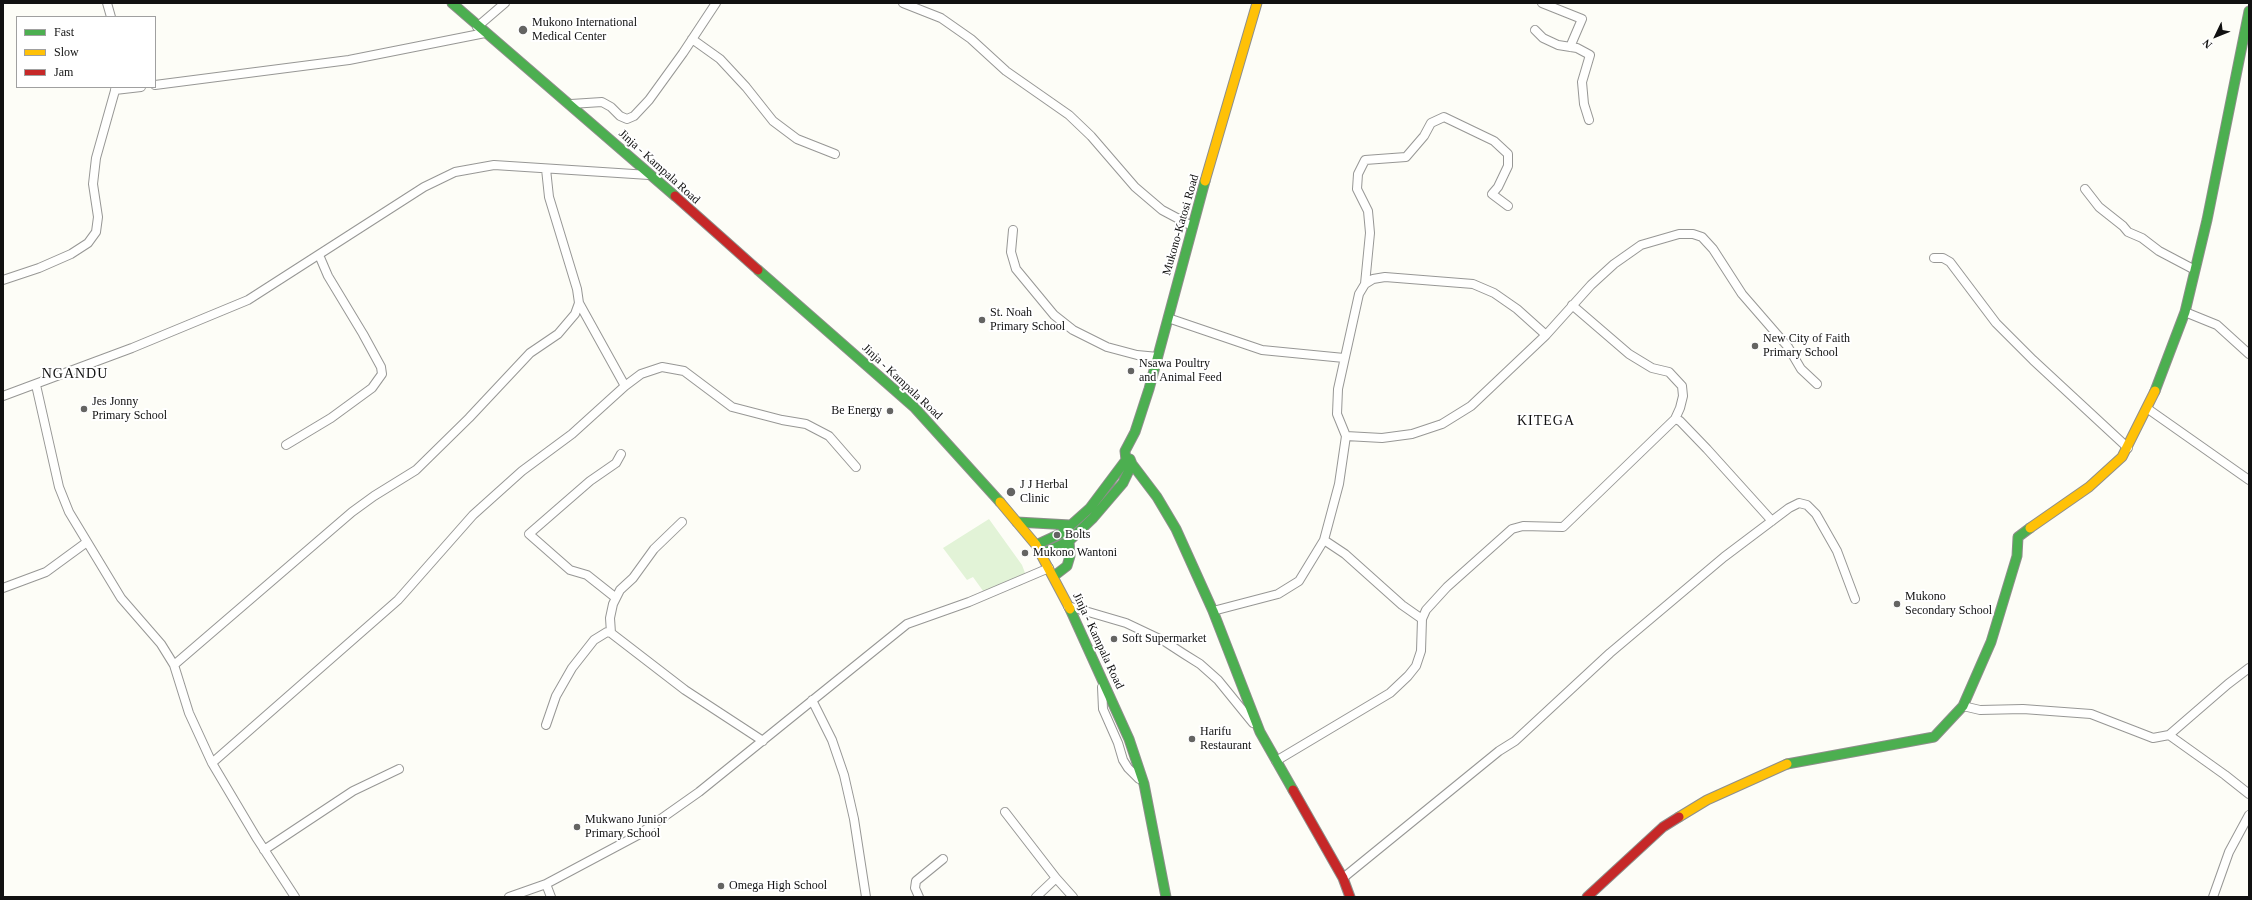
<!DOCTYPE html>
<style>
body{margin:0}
#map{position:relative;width:2252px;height:900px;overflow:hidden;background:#fdfdf7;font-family:"Times New Roman",serif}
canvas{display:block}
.frame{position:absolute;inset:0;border:4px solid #111;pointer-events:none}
.legend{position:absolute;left:16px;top:16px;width:140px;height:72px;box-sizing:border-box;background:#fff;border:1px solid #a0a0a0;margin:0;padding:5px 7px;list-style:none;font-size:12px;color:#111}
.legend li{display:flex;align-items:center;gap:8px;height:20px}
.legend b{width:20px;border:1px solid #a0a0a0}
.north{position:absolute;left:2196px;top:16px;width:40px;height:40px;-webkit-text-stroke:3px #fff;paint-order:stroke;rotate:227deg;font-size:11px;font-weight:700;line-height:16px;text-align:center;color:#111}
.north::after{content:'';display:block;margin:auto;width:14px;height:18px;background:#111;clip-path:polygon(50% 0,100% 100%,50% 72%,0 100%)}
</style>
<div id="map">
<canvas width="2252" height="900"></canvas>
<div class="frame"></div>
<ul class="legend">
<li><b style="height:5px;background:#4caf50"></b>Fast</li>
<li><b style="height:5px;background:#ffc107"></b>Slow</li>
<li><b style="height:5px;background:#c62828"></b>Jam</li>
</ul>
<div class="north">N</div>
</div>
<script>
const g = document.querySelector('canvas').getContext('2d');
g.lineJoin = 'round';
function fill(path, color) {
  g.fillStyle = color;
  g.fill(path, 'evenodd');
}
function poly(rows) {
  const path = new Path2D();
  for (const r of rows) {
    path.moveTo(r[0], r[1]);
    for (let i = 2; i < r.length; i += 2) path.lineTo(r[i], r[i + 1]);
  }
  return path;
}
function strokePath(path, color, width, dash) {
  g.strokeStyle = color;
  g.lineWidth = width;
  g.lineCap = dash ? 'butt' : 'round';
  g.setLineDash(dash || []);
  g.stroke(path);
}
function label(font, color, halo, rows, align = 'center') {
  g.font = font + ' "Times New Roman",serif';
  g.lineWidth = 4;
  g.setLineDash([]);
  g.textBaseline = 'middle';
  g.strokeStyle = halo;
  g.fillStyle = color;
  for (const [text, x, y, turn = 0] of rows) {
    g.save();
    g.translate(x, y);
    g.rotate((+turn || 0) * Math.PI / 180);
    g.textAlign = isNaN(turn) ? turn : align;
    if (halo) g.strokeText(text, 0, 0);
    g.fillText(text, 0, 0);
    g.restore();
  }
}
fill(poly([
 [989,519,1022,565,1027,578,1022,585,986,595,973,577,967,580,943,548]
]), '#e2f3d7');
const street = poly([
 [107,3,111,17],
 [903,3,941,18,971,39,1006,71,1069,115,1091,136,1135,187,1162,210,1192,226],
 [1542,3,1582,19,1570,47],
 [477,27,505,3],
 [1535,30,1543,38,1558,45,1577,48,1590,55,1582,82,1584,104,1589,120],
 [692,39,720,59,746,87,773,121,797,139,835,154],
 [155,85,349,60,485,33],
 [115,90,141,87],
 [571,104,602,102,611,107,620,116,627,119,634,116,649,100,683,53,716,3],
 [2085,189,2099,207,2123,226,2128,232,2142,238,2159,251,2195,270],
 [1013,230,1011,252,1016,269,1054,315,1073,330,1107,347,1137,355,1158,357],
 [1934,258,1943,258,1950,262,1996,323,2033,360,2128,448],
 [3,280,39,268,71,254,88,243,96,232,98,217,93,184,96,158,116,87],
 [1365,284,1370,233,1368,211,1357,189,1358,174,1365,160,1406,157,1424,136,1431,123,1444,117,1494,141,1508,154,1508,166,1498,187,1492,194,1508,206],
 [579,303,625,386],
 [2185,312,2217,325,2249,354],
 [1168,318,1262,350,1344,358],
 [36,385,59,487,69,512,121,598,161,644,174,665,189,713,212,763,256,837,295,897],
 [3,396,132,348,248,300,424,187,455,172,494,165,649,175],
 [2148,409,2249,480],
 [1675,419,1680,421,1707,449,1772,521],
 [1346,436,1337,414,1338,389,1359,294,1365,284,1373,279,1385,277,1473,284,1494,293,1517,309,1546,335],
 [286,445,331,418,372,388,382,374,381,367,363,334,328,276,319,255],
 [1324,540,1345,554,1402,605,1422,619],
 [3,588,46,572,87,542],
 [616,598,587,575,570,570,529,534,590,481,616,463,621,454],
 [1068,606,1126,623,1164,641,1184,654,1200,664,1218,680,1253,723],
 [1213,611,1278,594,1299,581,1324,540,1339,484,1346,436,1382,438,1412,434,1442,424,1471,406,1546,335,1591,285,1614,264,1641,245,1679,234,1693,234,1702,237,1713,249,1742,294,1788,347,1801,369,1817,384],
 [611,633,610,618,613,604,620,590,633,578,654,549,682,522],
 [174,665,352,512,374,496,416,470,469,418,530,353,558,334,575,314,579,303,577,289,549,197,546,169],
 [1102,687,1103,709,1118,743,1123,760,1128,768,1139,779],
 [812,700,832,740,844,775,854,819,866,897],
 [1963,706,1980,710,2023,709,2091,714,2153,738,2169,735,2225,775,2249,794],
 [546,725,556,696,572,668,594,640,607,632,611,633,685,690,763,741],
 [2169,735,2228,684,2249,668],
 [1276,761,1390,693,1408,676,1416,666,1421,651,1422,619,1426,610,1447,587,1512,529,1523,526,1563,527,1675,419,1680,408,1683,396,1682,386,1669,372,1652,368,1629,354,1572,305],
 [212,763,398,600,473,515,522,471,572,434,625,386,641,374,662,367,684,371,732,407,782,420,806,424,829,436,856,467],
 [1005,812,1056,878],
 [264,850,353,791,399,769],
 [1343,878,1499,751,1515,741,1610,653,1724,557,1789,508,1799,503,1807,505,1816,514,1837,551,1855,599],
 [546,884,551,897],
 [509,897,546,884,638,835,699,792,907,624,969,602,1049,568],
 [919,897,915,888,916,881,943,859],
 [1036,897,1056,878,1073,897],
 [2213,897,2229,852,2249,815]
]);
const fast = poly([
 [452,3,675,196],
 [758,270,914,407,1000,502],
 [2155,391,2185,312,2207,220,2249,11],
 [1126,460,1132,464,1157,497,1176,529,1213,611,1260,732,1293,790],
 [1017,522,1070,525],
 [1036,545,1062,533,1090,508,1126,460,1125,451,1135,432,1149,389,1205,181],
 [1042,554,1069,541,1093,518,1123,483,1132,464,1130,459],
 [1054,576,1067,566,1070,556,1069,541],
 [1070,609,1129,739,1144,784,1166,897],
 [1787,764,1934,737,1963,706,1991,642,2017,556,2018,537,2030,528]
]);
const slow = poly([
 [1205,181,1257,3],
 [1000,502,1036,545,1070,609],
 [2030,528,2089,487,2122,457,2155,391],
 [1679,817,1707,800,1787,764]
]);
const jam = poly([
 [675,196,758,270],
 [1293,790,1343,878,1350,897],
 [1587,897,1663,827,1679,817]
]);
strokePath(street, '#979795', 10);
strokePath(fast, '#8e8e8b', 11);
strokePath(slow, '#8e8e8b', 11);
strokePath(jam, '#8e8e8b', 11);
strokePath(street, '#fffffe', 8);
strokePath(fast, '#4caf50', 9);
strokePath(slow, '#ffc107', 9);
strokePath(jam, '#c62828', 9);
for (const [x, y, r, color] of [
 [523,30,5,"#646462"],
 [982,320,4,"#646462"],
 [1755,346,4,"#646462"],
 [1131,371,4,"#646462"],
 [84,409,4,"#646462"],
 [890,411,4,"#646462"],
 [1011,492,5,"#646462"],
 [1057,535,4,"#646462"],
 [1025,553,4,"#646462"],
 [1897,604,4,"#646462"],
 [1114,639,4,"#646462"],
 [1192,739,4,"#646462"],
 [577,827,4,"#646462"],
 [721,886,4,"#646462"]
]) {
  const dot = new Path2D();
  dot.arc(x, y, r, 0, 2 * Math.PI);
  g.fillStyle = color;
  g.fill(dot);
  strokePath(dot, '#fff', 1.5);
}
label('12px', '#111', '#fff', [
 ["Mukono International",532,23],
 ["Medical Center",532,37],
 ["St. Noah",990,313],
 ["Primary School",990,327],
 ["New City of Faith",1763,339],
 ["Primary School",1763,353],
 ["Nsawa Poultry",1139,364],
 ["and Animal Feed",1139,378],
 ["Jes Jonny",92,402],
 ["Primary School",92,416],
 ["Be Energy",882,411,"right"],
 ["J J Herbal",1020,485],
 ["Clinic",1020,499],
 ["Bolts",1065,535],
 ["Mukono Wantoni",1033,553],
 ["Mukono",1905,597],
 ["Secondary School",1905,611],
 ["Soft Supermarket",1122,639],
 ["Harifu",1200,732],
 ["Restaurant",1200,746],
 ["Mukwano Junior",585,820],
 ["Primary School",585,834],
 ["Omega High School",729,886]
], 'left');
label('12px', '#111', '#fff', [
 ["Jinja - Kampala Road",659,167,42],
 ["Mukono-Katosi Road",1181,225,-74],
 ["Jinja - Kampala Road",902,382,43],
 ["Jinja - Kampala Road",1098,641,65]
]);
g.letterSpacing = '1px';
label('14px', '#111', '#fff', [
 ["NGANDU",75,374],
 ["KITEGA",1546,421]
]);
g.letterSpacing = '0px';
</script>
